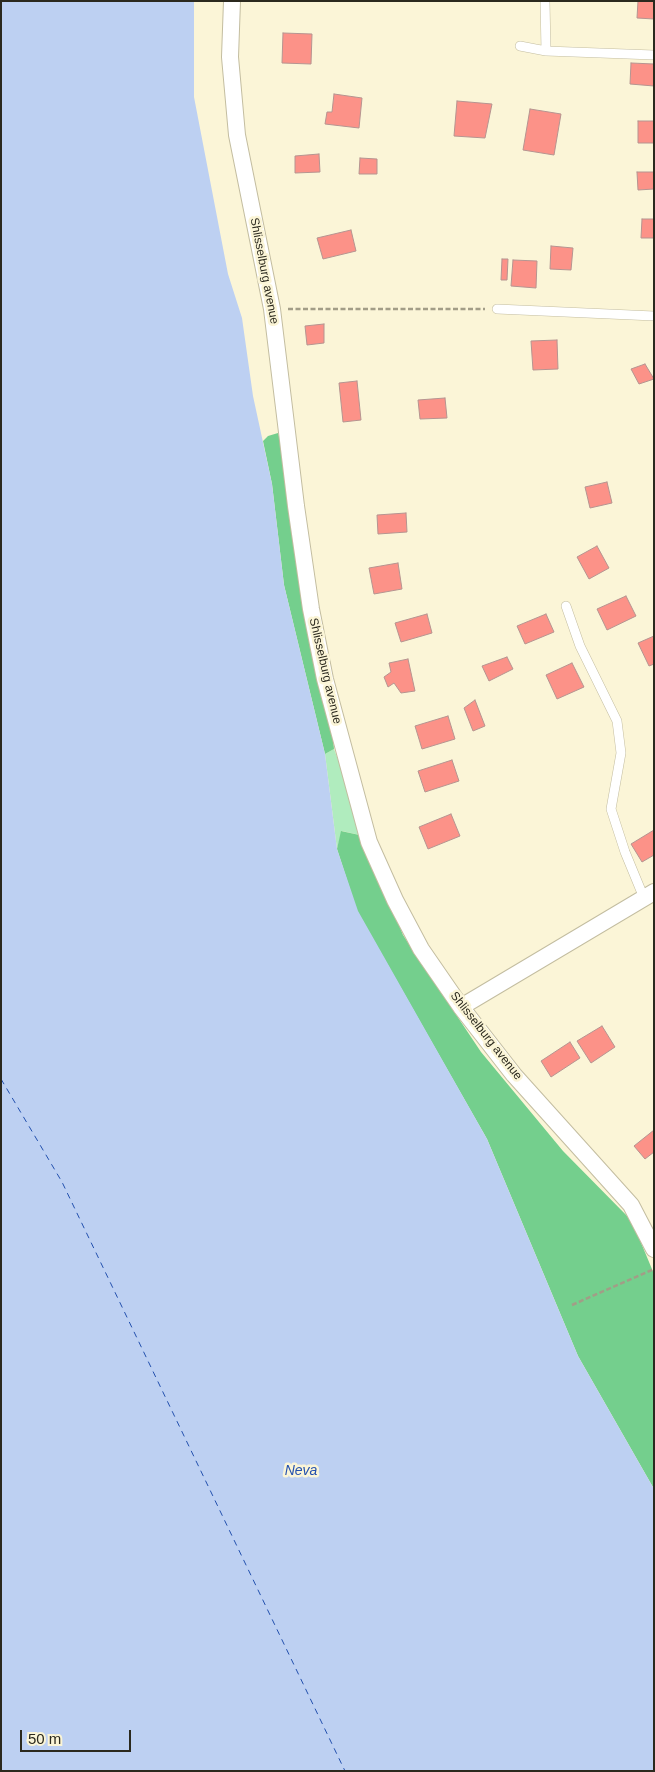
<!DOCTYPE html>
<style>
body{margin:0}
#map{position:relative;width:655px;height:1772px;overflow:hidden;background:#fbf5d7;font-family:Arial,sans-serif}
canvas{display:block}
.frame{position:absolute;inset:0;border:2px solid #2b291e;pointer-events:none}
.scale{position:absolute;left:20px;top:1730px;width:111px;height:22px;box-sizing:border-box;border:2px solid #2b291e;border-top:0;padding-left:6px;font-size:15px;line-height:18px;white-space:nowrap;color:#2b291e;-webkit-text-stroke:4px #fbf5d7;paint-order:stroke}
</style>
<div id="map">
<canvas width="655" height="1772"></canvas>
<div class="frame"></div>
<div class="scale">50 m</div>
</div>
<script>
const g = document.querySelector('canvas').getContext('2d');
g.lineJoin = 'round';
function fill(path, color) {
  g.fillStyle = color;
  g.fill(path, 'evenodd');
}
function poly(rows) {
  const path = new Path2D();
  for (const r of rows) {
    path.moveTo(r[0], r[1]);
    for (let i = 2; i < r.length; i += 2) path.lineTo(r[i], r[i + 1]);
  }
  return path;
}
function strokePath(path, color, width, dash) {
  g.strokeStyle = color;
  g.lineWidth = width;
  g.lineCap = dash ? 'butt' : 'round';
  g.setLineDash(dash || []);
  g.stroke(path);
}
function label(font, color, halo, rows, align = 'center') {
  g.font = font + ' Arial,sans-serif';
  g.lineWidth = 5;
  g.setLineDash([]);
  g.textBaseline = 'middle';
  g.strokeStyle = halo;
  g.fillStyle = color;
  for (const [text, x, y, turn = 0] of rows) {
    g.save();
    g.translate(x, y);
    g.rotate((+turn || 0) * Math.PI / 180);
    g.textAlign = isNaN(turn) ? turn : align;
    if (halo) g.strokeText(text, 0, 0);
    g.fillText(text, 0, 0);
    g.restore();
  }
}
fill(poly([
 [334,749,360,818,364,836,342,831,337,849,325,754]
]), '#b0ecbe');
fill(poly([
 [278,433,289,475,332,727,334,749,325,754,284,585,272,484,263,441,268,436],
 [341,831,364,836,403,935,481,1052,563,1151,632,1221,654,1274,654,1489,578,1356,487,1139,357,911,337,849]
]), '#74cf8d');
fill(poly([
 [1,1,194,1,194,97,228,274,242,318,253,396,272,484,284,585,325,754,337,849,358,911,487,1139,578,1356,654,1489,654,1771,1,1771]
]), '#bdd0f2');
strokePath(poly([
 [1,1079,62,1182,345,1771]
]), '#2350ae', 1, [6, 5]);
const building = poly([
 [638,1,654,1,654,19,637,18,638,1],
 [283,33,312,34,311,64,282,63,283,33],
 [631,63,654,64,654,86,630,84,631,63],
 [334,94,362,98,359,128,325,124,327,112,332,112,334,94],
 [457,101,492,104,485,138,454,136,457,101],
 [530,109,561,114,554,155,523,150,530,109],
 [638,121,654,121,654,143,638,143,638,121],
 [319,154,320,172,295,173,295,156,319,154],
 [360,158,377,159,377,174,359,174,360,158],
 [637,172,654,172,654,189,638,190,637,172],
 [642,219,654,219,654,238,641,238,642,219],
 [351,230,356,251,323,259,317,238,351,230],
 [551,246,573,248,571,270,550,269,551,246],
 [502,259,508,259,507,280,501,280,502,259],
 [513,260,537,261,536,288,511,286,513,260],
 [324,324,324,343,307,345,305,326,324,324],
 [557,340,558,369,533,370,531,341,557,340],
 [645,364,654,379,639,384,631,369,645,364],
 [357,381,361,420,343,422,339,383,357,381],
 [445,398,447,418,420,419,418,400,445,398],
 [607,482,612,503,590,508,585,487,607,482],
 [406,513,407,532,378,534,377,515,406,513],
 [597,546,609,568,589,579,577,557,597,546],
 [398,563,402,589,374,594,369,568,398,563],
 [626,596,636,616,607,630,597,609,626,596],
 [427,614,432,633,401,642,395,623,427,614],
 [546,614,554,632,525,644,517,626,546,614],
 [654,636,654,664,649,666,638,643,654,636],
 [507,657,513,669,489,681,482,666,507,657],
 [408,659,415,691,401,693,394,683,388,687,384,677,391,672,389,663,408,659],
 [572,663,584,687,557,699,546,675,572,663],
 [475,700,485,726,473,731,464,708,475,700],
 [448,716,455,739,422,749,415,726,448,716],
 [452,760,459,781,425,792,418,771,452,760],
 [451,814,460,836,428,849,419,827,451,814],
 [654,830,654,855,642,862,631,844,654,830],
 [602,1026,615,1047,591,1063,577,1041,602,1026],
 [570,1042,580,1058,551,1077,541,1061,570,1042],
 [654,1130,654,1152,645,1159,634,1146,654,1130]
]);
fill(building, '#fc9288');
strokePath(building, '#b59490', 1);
const lane = poly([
 [545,1,546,51],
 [520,46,546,51,654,55],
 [497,309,654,316],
 [566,606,580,646,617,721,621,753,611,809,625,852,644,898]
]);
const street = poly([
 [232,1,230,57,237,135,272,309,296,506,311,609,325,679,369,842,395,900,421,949,461,1007,514,1075,631,1205,654,1249],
 [461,1007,654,892]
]);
strokePath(lane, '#c3bda0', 10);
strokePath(street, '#c3bda0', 18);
strokePath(poly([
 [288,309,485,309],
 [572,1305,654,1269]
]), '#a29d87', 2.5, [5, 2.5]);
strokePath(lane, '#fff', 9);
strokePath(street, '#fff', 16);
label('12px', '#2b291e', '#fbf5d7', [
 ["Shlisselburg avenue",264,271,79],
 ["Shlisselburg avenue",325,671,77],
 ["Shlisselburg avenue",486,1036,52]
]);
label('italic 14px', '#2350ae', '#fbf5d7', [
 ["Neva",301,1471]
]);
</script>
